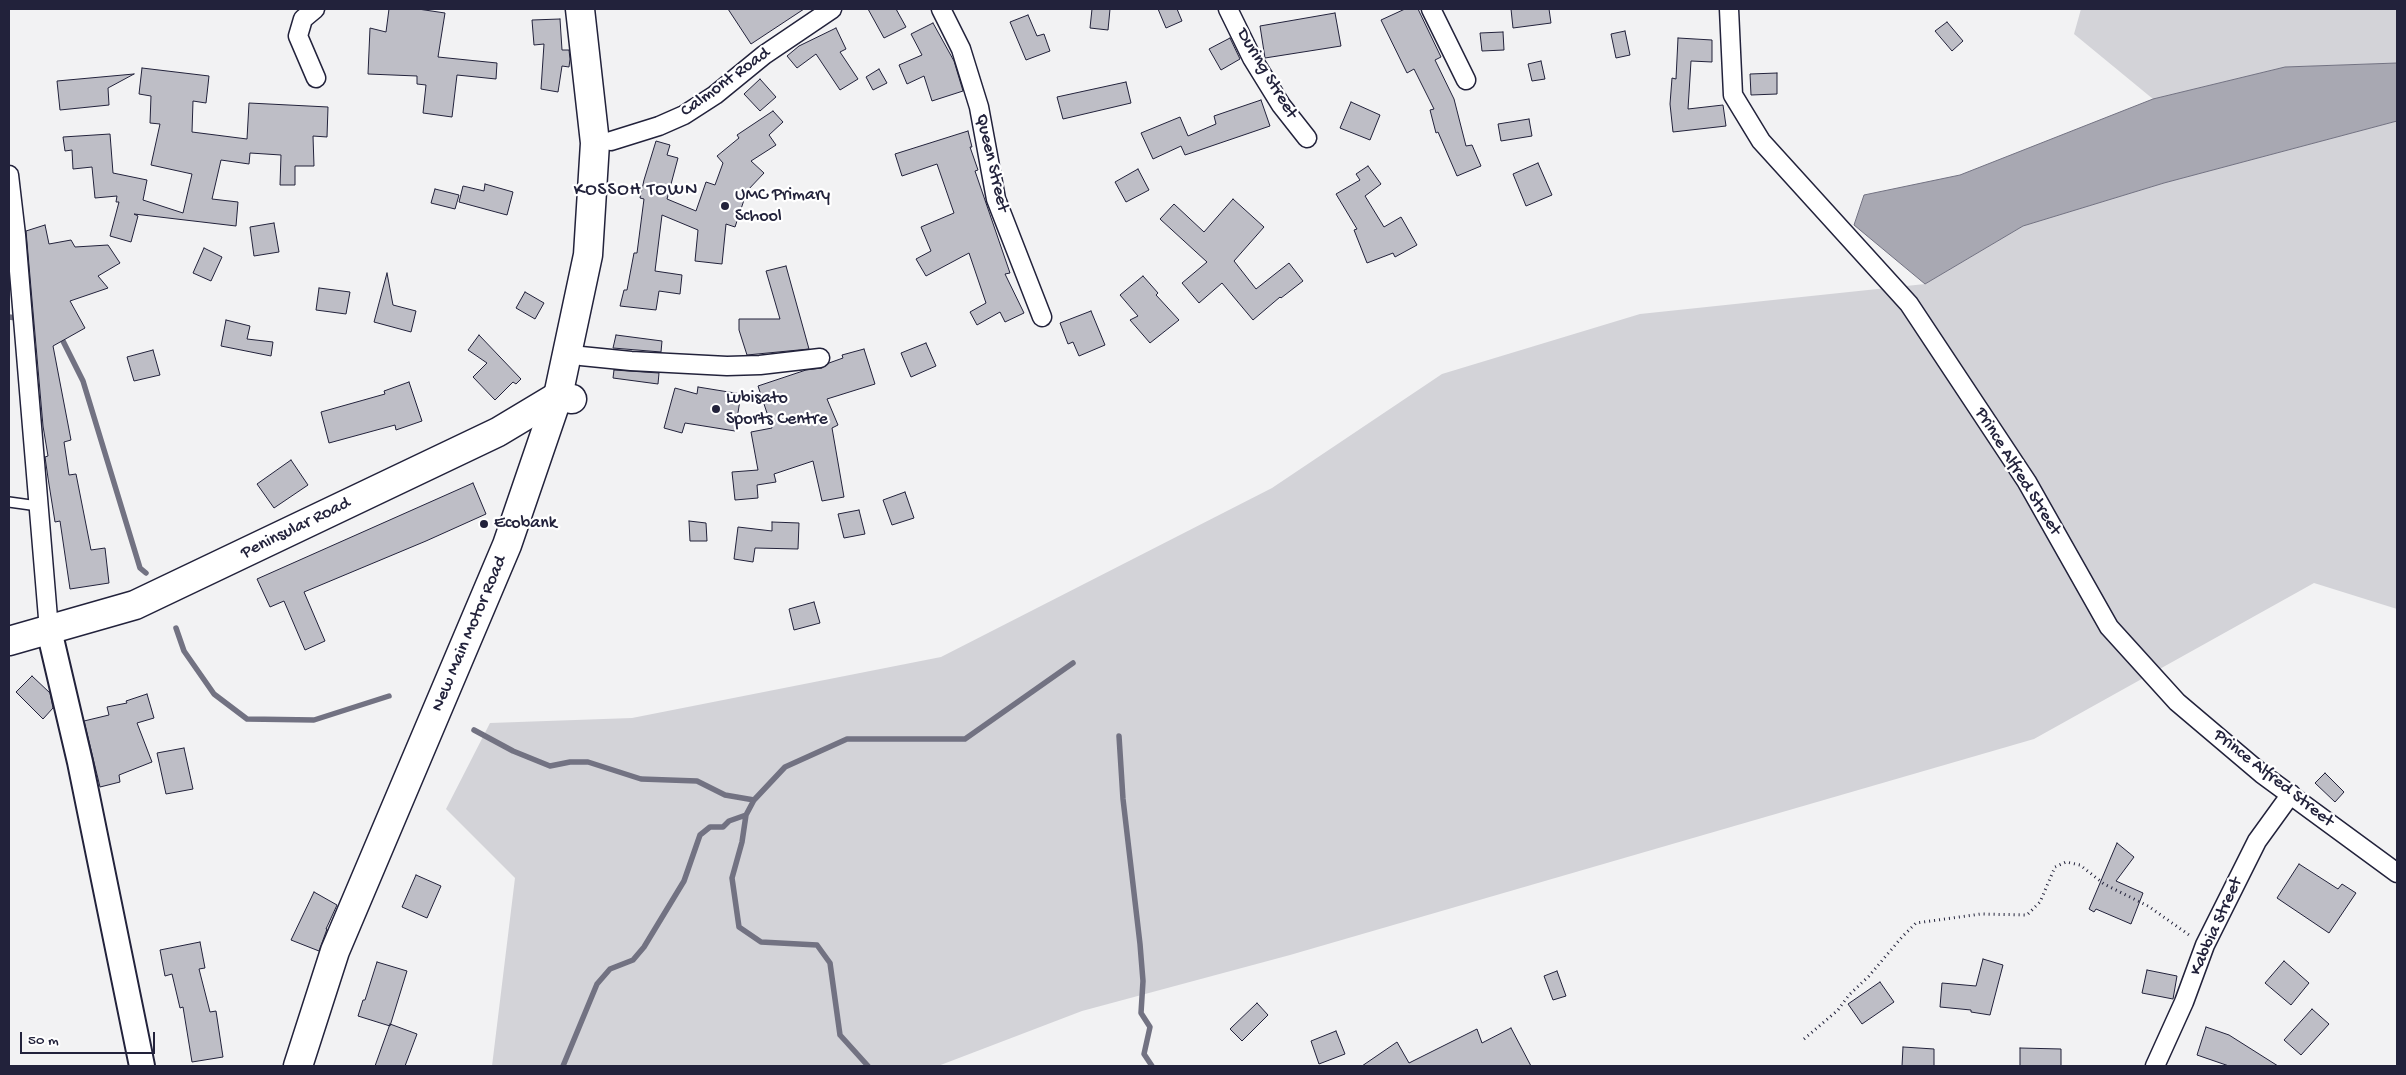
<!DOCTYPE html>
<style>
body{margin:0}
#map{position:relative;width:2406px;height:1075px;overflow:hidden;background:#f2f2f3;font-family:"Gochi Hand",sans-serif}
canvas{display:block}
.frame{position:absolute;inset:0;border:10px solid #22223b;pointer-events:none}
.scale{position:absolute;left:20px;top:1032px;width:135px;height:22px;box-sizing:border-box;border:2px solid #22223b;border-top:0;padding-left:6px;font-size:15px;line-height:18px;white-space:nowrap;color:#22223b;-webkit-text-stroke:4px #fff;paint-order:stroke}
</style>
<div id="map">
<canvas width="2406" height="1075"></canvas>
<div class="frame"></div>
<div class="scale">50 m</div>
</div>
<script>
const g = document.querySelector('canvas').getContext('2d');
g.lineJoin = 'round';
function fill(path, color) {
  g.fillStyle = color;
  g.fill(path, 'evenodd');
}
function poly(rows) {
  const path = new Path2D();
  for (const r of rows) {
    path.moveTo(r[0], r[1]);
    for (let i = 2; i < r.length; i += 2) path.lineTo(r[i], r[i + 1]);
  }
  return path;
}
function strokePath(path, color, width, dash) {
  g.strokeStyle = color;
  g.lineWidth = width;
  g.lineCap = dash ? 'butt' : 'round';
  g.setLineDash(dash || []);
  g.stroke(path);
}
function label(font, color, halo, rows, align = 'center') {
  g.font = font + ' "Gochi Hand",sans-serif';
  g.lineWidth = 4.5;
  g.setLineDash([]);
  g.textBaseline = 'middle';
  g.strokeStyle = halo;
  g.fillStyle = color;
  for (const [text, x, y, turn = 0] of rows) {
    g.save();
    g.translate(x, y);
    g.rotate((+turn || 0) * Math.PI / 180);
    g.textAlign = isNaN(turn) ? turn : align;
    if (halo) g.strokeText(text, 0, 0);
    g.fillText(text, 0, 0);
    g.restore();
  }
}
fill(poly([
 [2081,9,2397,9,2397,63,2285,67,2153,99,2074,34],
 [2397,121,2397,609,2314,583,2034,739,1290,955,1082,1011,938,1066,492,1066,515,878,446,809,490,723,632,718,941,657,1272,488,1442,374,1640,314,1925,284,2023,226,2164,183]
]), '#d3d3d8');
const water = poly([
 [2397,63,2397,121,2164,183,2023,226,1925,284,1854,225,1864,195,1960,175,2153,99,2285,67,2397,63]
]);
fill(water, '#a8a8b2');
strokePath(water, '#727282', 1);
strokePath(poly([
 [9,317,41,321],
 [60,335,83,381,140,568,146,573],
 [176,628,184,651,214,694,247,719,314,720,389,696],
 [474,730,513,751,550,766,570,762,588,762,641,779,697,781,725,795,754,800,785,767,847,739,965,739,1073,663],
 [1119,736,1123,799,1140,944,1143,981,1141,1013,1150,1027,1144,1054,1152,1066],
 [746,815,742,842,732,878,739,927,761,942,817,945,830,963,840,1035,868,1066],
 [563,1066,597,984,610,969,633,960,644,947,684,881,700,835,710,827,723,827,729,821,746,815,754,800]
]), '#727282', 5.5);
const building = poly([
 [389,9,418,9,445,13,438,57,497,63,496,79,457,75,452,117,423,113,426,85,417,84,417,76,368,74,370,28,386,32,389,9],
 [728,9,804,9,751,44,728,9],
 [868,9,896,9,906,27,884,38,868,9],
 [1092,9,1110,9,1108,30,1090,28,1092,9],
 [1158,9,1177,9,1182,21,1166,28,1158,9],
 [1405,9,1418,9,1441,57,1435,60,1454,99,1466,146,1472,145,1481,166,1457,176,1438,132,1436,133,1430,110,1434,109,1414,69,1407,73,1381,20,1405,9],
 [1511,9,1549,9,1551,23,1513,28,1511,9],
 [1335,13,1341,46,1265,58,1260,26,1335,13],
 [1028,15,1037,36,1044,34,1050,51,1026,60,1010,22,1028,15],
 [560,19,562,50,569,50,570,59,569,67,562,66,558,92,541,89,544,44,534,45,532,20,560,19],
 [1947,22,1963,41,1952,51,1935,31,1947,22],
 [933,23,954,61,963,91,932,101,924,76,907,84,899,65,922,55,911,34,933,23],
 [836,28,846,49,840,52,858,79,840,90,816,54,797,68,787,56,799,46,836,28],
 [1625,31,1630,55,1616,58,1611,34,1625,31],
 [1503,32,1504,50,1482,51,1480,33,1503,32],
 [1230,38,1240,59,1221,70,1209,49,1230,38],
 [1678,38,1712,40,1712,62,1691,61,1688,109,1723,105,1726,126,1673,132,1670,104,1672,78,1676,79,1678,38],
 [1541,61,1545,79,1532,81,1528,64,1541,61],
 [142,68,209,76,206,103,193,101,192,132,247,139,249,103,328,107,327,137,313,136,314,166,295,166,295,185,280,185,281,155,250,153,249,164,221,160,212,199,238,202,236,226,134,214,138,216,131,242,110,236,119,202,116,202,117,196,95,198,92,167,73,169,72,150,65,151,63,137,110,134,113,173,147,180,143,200,183,213,192,174,151,165,160,124,150,123,151,96,139,94,142,68],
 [879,69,887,83,873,90,866,77,879,69],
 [1777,73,1777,94,1751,95,1750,74,1777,73],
 [134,74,108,88,109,105,60,110,57,81,134,74],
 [760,79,776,97,760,111,744,94,760,79],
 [1126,82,1131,103,1063,119,1057,97,1126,82],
 [1261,100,1270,126,1185,155,1181,146,1153,159,1141,133,1180,117,1188,136,1216,124,1214,116,1261,100],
 [1351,102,1380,115,1370,140,1340,128,1351,102],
 [773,111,783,122,769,135,776,145,751,161,764,173,747,191,735,227,726,224,722,264,695,261,698,230,662,215,655,271,682,275,680,294,659,291,656,310,620,306,624,290,627,290,634,253,637,253,644,199,640,198,644,180,656,141,670,145,667,155,678,158,667,199,696,211,706,182,715,185,723,163,717,156,739,138,737,135,773,111],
 [1529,119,1532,136,1501,141,1498,124,1529,119],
 [968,131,972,147,970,147,978,170,975,171,1010,273,1005,274,1024,313,1005,322,1000,312,977,325,970,312,986,303,969,253,926,276,916,259,931,251,921,227,954,213,937,164,902,176,895,154,968,131],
 [1538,163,1552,195,1526,206,1513,174,1538,163],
 [1368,166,1381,184,1365,196,1384,227,1401,217,1417,245,1395,257,1393,253,1367,263,1354,230,1357,229,1336,194,1360,180,1356,174,1368,166],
 [1138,169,1149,190,1126,202,1115,182,1138,169],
 [485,184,513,192,507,215,459,202,463,186,484,191,485,184],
 [435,189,459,195,455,209,431,203,435,189],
 [1233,199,1264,227,1234,261,1256,289,1289,263,1303,281,1281,298,1280,297,1253,320,1222,283,1199,303,1182,283,1207,262,1160,219,1174,204,1204,232,1233,199],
 [274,223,279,252,254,256,250,227,274,223],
 [45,225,49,244,71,240,75,247,108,245,120,263,98,276,108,288,70,301,85,328,53,346,71,440,64,442,69,475,76,474,91,550,105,548,109,583,70,589,60,521,55,522,48,478,45,457,48,456,43,426,26,231,45,225],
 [204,248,222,257,211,281,193,273,204,248],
 [786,266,809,349,747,355,739,330,739,319,780,319,766,271,786,266],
 [387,273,393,305,416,311,411,332,374,322,387,273],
 [1143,276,1158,293,1156,295,1179,320,1150,343,1130,320,1138,316,1120,295,1143,276],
 [319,288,350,292,346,314,316,310,319,288],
 [525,292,544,303,535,319,516,308,525,292],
 [1091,311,1105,345,1079,356,1073,342,1068,344,1060,323,1091,311],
 [226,320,250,326,247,339,273,342,271,356,221,346,226,320],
 [479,335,521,379,516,384,513,382,495,400,473,377,487,363,468,350,479,335],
 [616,335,662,341,661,352,613,348,616,335],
 [926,343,936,366,911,377,901,353,926,343],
 [864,349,875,384,827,399,838,425,832,428,844,497,822,501,813,461,774,474,776,482,757,485,758,498,735,500,732,472,758,470,751,432,772,428,758,386,806,370,822,368,829,363,843,358,842,355,864,349],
 [153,350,160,375,134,381,127,357,153,350],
 [614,370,659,373,658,384,613,378,614,370],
 [409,382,422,421,396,430,395,425,329,443,321,412,385,394,384,391,409,382],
 [698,387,741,394,735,431,685,423,682,433,664,428,675,388,697,394,698,387],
 [291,460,308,485,274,508,257,484,291,460],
 [473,483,486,514,426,541,304,592,325,641,305,650,284,601,270,607,257,579,473,483],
 [905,492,914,518,892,525,883,500,905,492],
 [859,510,865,534,844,538,838,514,859,510],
 [689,521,706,523,707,541,690,541,689,521],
 [772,522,799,523,798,549,755,548,753,562,734,559,738,527,772,531,772,522],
 [814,602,820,623,794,630,789,609,814,602],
 [32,676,50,693,53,708,43,719,16,692,32,676],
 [147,694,154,718,137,723,152,762,119,775,120,782,100,787,84,721,109,715,107,707,127,703,126,701,147,694],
 [184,748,193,789,166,794,157,753,184,748],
 [2325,773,2344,792,2335,802,2315,783,2325,773],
 [2117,843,2134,857,2116,881,2143,893,2131,924,2096,909,2094,912,2089,909,2117,843],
 [2299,864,2338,889,2342,884,2356,893,2329,933,2277,898,2299,864],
 [416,875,441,886,427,918,402,907,416,875],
 [314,892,337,905,326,929,327,929,319,951,291,940,314,892],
 [200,942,205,968,199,969,210,1012,216,1011,223,1057,192,1062,183,1007,180,1008,172,974,165,976,160,950,200,942],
 [1983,959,2003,965,1990,1015,1971,1012,1971,1010,1940,1007,1942,983,1976,986,1983,959],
 [2284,961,2309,983,2291,1005,2265,983,2284,961],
 [377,962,407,971,390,1026,358,1016,363,1000,365,1000,377,962],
 [2147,970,2177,976,2173,999,2142,993,2147,970],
 [1557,971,1566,996,1553,1000,1544,976,1557,971],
 [1880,982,1894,1002,1862,1024,1848,1004,1880,982],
 [1257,1003,1268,1015,1242,1041,1230,1029,1257,1003],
 [2312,1009,2329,1024,2301,1055,2284,1040,2312,1009],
 [390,1024,417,1034,405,1066,375,1066,390,1024],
 [2206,1027,2229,1035,2278,1066,2229,1066,2197,1055,2206,1027],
 [1511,1028,1531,1066,1362,1066,1397,1042,1409,1063,1477,1029,1482,1043,1511,1028],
 [1336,1031,1345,1054,1319,1064,1311,1041,1336,1031],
 [1903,1047,1934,1049,1934,1066,1902,1066,1903,1047],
 [2020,1048,2061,1049,2061,1066,2020,1066,2020,1048]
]);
fill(building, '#bebec6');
strokePath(building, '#22223b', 1);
const lane = poly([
 [9,502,38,506]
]);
const street = poly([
 [315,9,303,19,298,36,316,78],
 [941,9,961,49,979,107,996,199,1042,317],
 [1228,9,1252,58,1281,105,1307,138],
 [1431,9,1466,80],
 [1729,9,1733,95,1761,141,1909,304,2027,482,2109,627,2177,702,2262,774,2397,873],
 [611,141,659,126,684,115,715,95,764,55,832,9],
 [9,175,16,235,49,630],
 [581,356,631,361,727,366,760,365,820,358],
 [2155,1066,2184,1002,2205,945,2257,841,2291,794]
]);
const secondary = poly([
 [49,630,80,762,142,1066]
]);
const primary = poly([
 [9,641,135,605,498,432,558,396,572,399]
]);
const highway = poly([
 [298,1066,335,951,507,545,558,396,588,255,595,143,580,9]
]);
strokePath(lane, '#22223b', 12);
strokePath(street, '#22223b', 21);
strokePath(secondary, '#22223b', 28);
strokePath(primary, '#22223b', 31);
strokePath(highway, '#22223b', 31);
strokePath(poly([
 [1804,1039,1838,1010,1849,995,1869,976,1902,937,1916,923,1981,914,2027,915,2040,902,2055,867,2066,862,2080,865,2104,884,2148,906,2192,937]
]), '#22223b', 3, [1, 4]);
strokePath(lane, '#fff', 9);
strokePath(street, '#fff', 18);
strokePath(secondary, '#fff', 24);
strokePath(primary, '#fff', 28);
strokePath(highway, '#fff', 28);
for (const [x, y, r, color] of [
 [725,206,5,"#22223b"],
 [716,409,5,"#22223b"],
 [484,524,5,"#22223b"]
]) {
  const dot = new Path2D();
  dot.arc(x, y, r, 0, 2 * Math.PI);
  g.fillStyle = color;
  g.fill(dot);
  strokePath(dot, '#fff', 2);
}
label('18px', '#22223b', '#fff', [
 ["During Street",1266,74,59],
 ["Calmont Road",726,83,-36],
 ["Queen Street",991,163,77],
 ["Prince Alfred Street",2017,472,58],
 ["Peninsular Road",296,529,-26],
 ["New Main Motor Road",470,634,-67],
 ["Prince Alfred Street",2273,779,38],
 ["Kabbia Street",2217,927,-66]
]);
label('18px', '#22223b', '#fff', [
 ["UMC Primary",735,196],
 ["School",735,217],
 ["Lubisato",726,399],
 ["Sports Centre",726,420],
 ["Ecobank",494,524]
], 'left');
g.letterSpacing = '1px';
label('19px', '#22223b', '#fff', [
 ["KOSSOH TOWN",636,191]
]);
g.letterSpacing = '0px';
</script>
